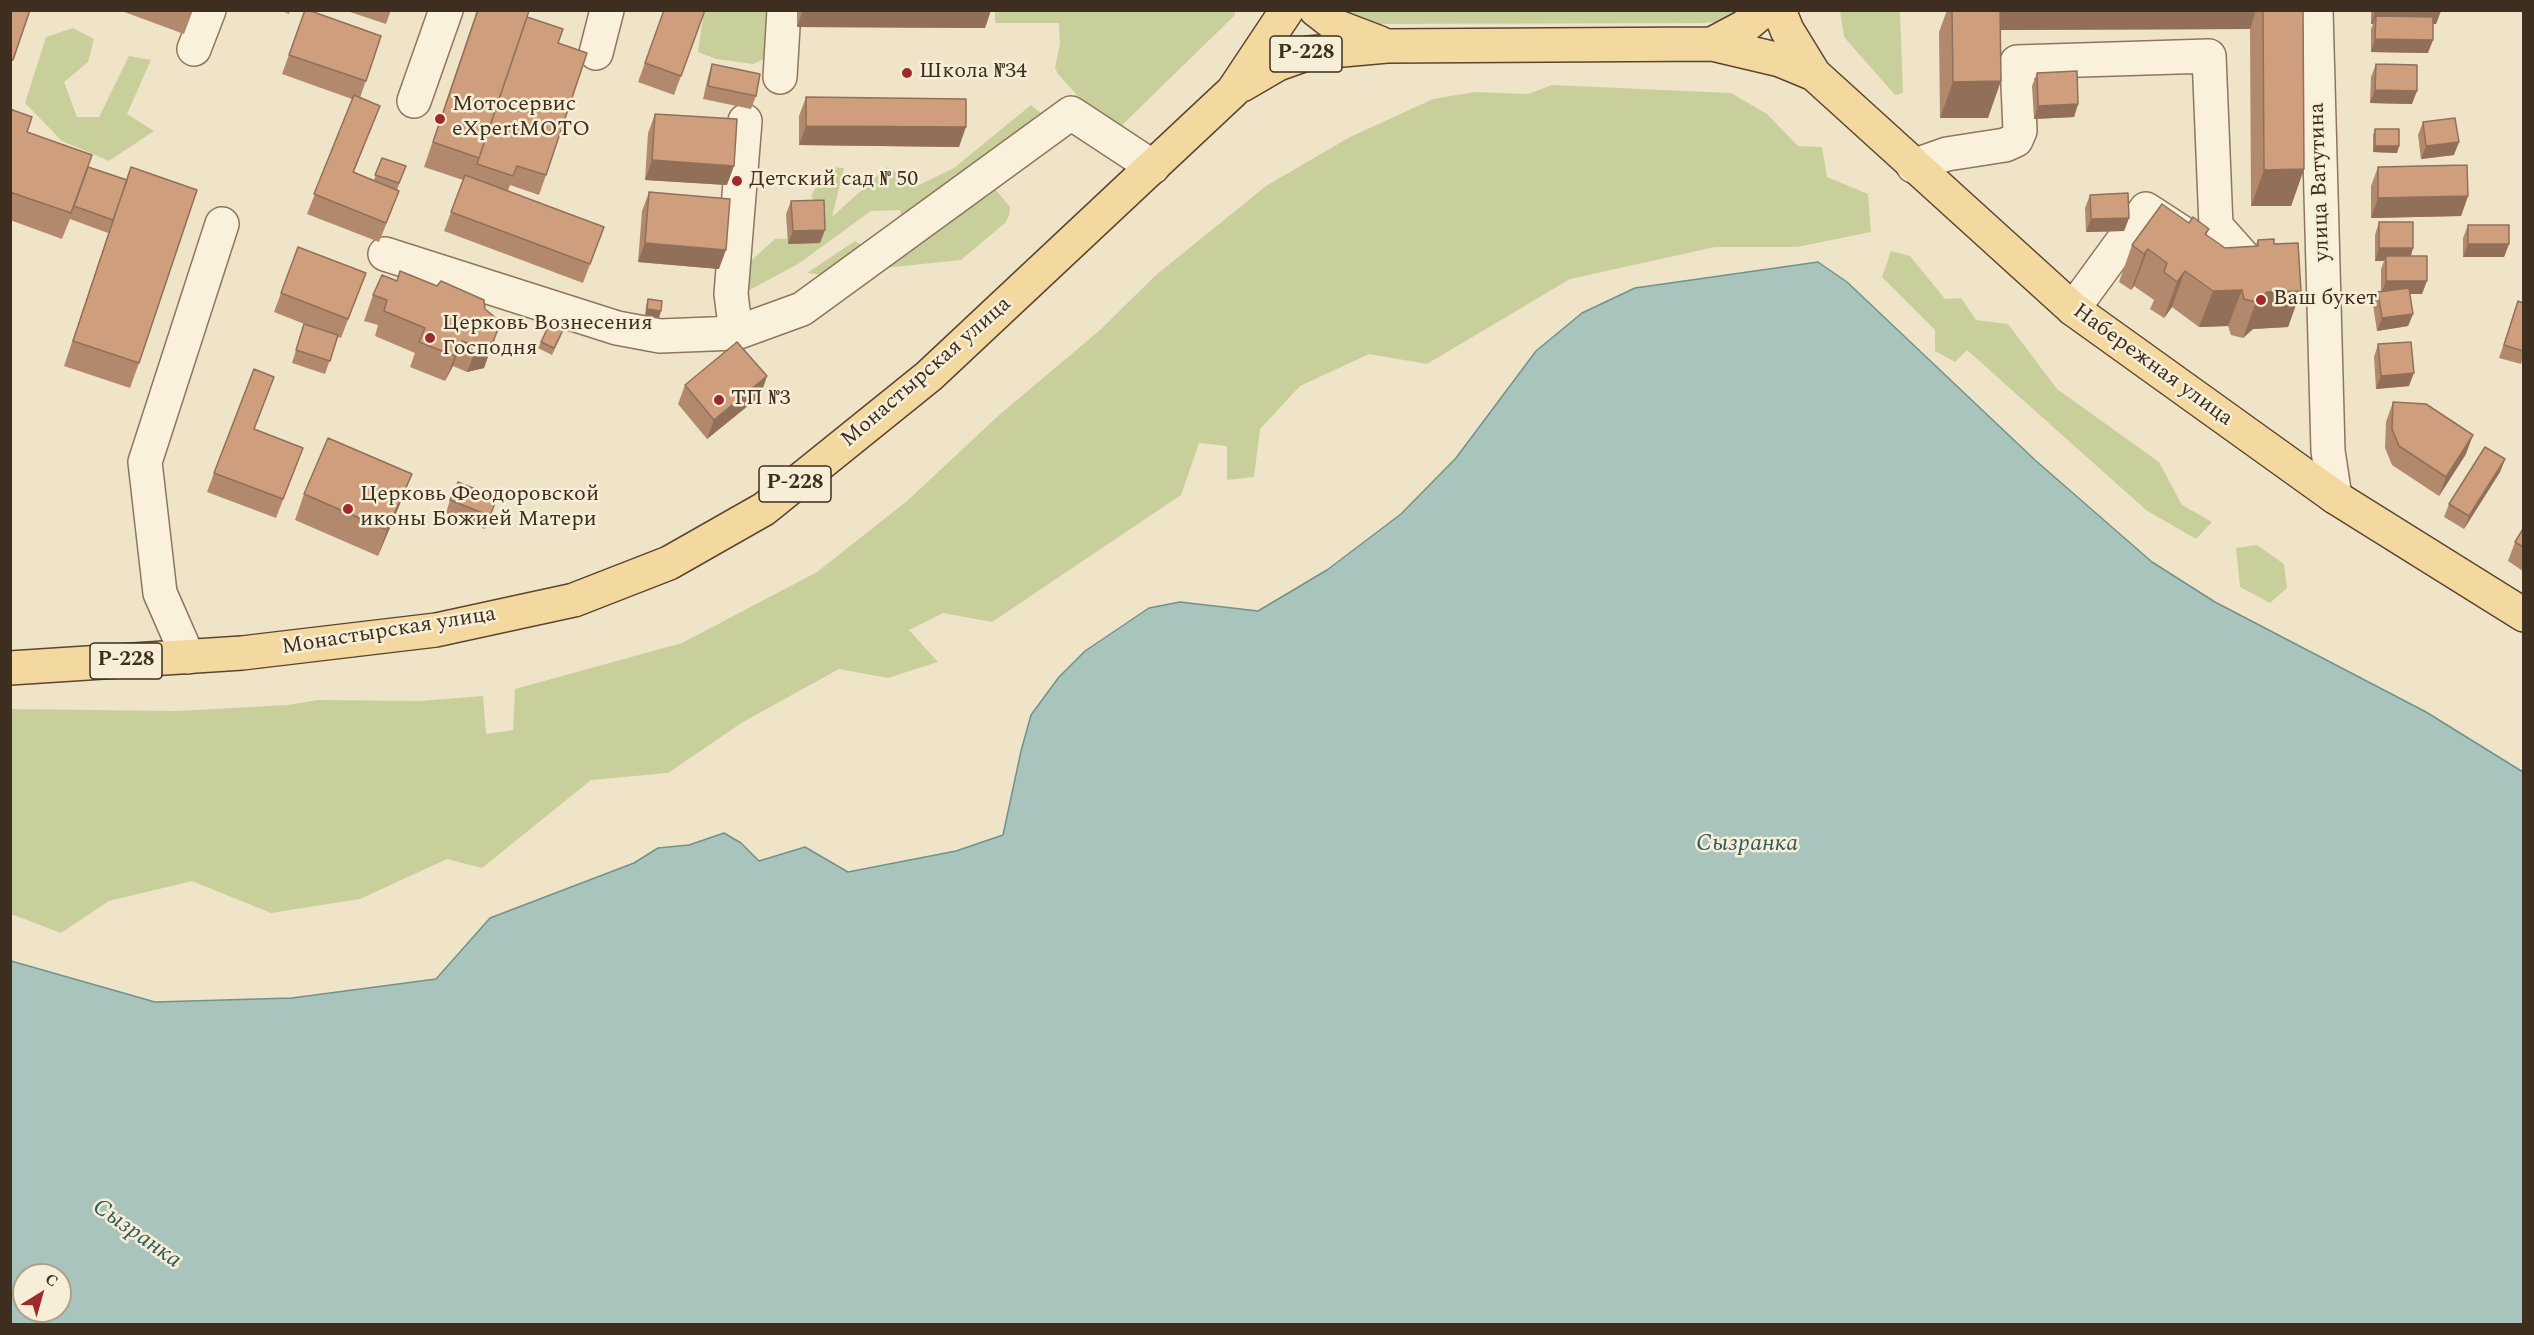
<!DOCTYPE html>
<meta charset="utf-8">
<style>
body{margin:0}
#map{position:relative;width:2534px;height:1335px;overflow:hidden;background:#f0e4c8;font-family:Spectral,serif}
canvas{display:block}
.frame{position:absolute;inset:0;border:12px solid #3d2e20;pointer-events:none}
.north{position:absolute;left:12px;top:1263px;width:60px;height:60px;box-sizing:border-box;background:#f7eed8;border:2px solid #ada18e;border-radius:50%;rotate:37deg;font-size:16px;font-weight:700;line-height:24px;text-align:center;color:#3d2e20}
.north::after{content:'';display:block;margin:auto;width:21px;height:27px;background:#9e2a2b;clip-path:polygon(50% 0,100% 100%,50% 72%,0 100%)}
</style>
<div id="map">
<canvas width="2534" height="1335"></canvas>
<div class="frame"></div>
<div class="north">С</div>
</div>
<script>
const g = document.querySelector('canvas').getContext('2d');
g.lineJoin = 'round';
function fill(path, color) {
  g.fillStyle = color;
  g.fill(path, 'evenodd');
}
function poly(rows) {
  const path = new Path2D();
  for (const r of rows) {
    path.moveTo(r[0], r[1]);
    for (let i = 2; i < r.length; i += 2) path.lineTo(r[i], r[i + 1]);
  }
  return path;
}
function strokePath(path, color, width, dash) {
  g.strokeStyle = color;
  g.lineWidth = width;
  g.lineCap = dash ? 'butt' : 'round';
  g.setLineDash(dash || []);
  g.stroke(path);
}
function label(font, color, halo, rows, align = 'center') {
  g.font = font + ' Spectral,serif';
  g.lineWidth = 5;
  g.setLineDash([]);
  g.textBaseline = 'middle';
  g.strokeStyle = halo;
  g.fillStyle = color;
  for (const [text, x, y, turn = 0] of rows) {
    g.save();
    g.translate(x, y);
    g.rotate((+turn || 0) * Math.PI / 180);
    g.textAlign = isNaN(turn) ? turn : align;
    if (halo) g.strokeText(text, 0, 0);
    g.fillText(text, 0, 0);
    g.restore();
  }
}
fill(poly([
 [995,10,1235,10,1235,15,1117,130,1084,103,1058,74,1055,68,1060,44,1059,23,995,23],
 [697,11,774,11,772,56,753,64,716,59,698,52,703,18],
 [1337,11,1743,11,1720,22,1702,23,1377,24],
 [1840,11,1900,11,1903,93,1895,95,1844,37],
 [73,28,94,39,88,62,64,82,77,117,99,117,129,56,151,60,127,114,154,131,109,161,62,141,25,103,46,37],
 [1552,85,1731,93,1767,114,1798,146,1822,147,1827,177,1868,194,1871,232,1797,247,1715,247,1570,279,1427,364,1369,354,1300,386,1260,429,1254,477,1227,480,1227,446,1199,443,1181,495,992,622,943,613,909,630,938,662,888,678,839,669,743,722,668,773,591,780,482,868,447,859,360,899,271,913,192,881,109,901,61,933,11,914,11,709,177,711,288,705,318,700,420,701,483,696,486,734,513,730,515,689,682,643,817,572,907,501,998,416,1100,330,1156,275,1266,186,1350,137,1433,99,1475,92,1528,94],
 [1031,105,1051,121,904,232,900,210,871,211,798,264,742,294,745,266,775,239,811,238,821,212,811,196,828,167,844,168,832,217,887,167,917,186,954,168],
 [991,184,1010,207,1009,216,1005,223,961,260,875,269],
 [855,241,868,249,840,277,807,273],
 [1891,251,1910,256,1945,299,1961,298,1976,320,2008,324,2057,389,2159,462,2182,505,2212,522,2196,539,2146,510,1967,350,1955,362,1935,351,1935,330,1882,277],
 [2257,545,2284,564,2287,588,2270,603,2240,587,2236,548]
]), '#c9cf9b');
const water = poly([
 [1818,262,1847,282,2035,460,2152,562,2215,602,2426,712,2523,772,2523,1324,11,1324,11,961,155,1002,292,998,436,979,490,918,634,863,658,848,689,845,724,833,741,843,759,861,805,847,848,872,956,851,1003,835,1021,751,1031,715,1059,677,1085,651,1149,608,1180,602,1258,611,1327,570,1401,514,1456,458,1536,351,1582,313,1635,288,1818,262],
 [24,1275,60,1275,60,1311,24,1311,24,1275]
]);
fill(water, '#a9c4bc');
strokePath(water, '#6f938a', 1.5);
const minor = poly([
 [2316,10,2328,451,2335,497],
 [194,49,209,10],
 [596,53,607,10],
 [780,77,784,10],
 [414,101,446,10],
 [1913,166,1947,154,2005,145,2016,140,2020,131,2017,62,2209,56,2216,226,2249,263],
 [385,254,617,328,660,336,736,333,802,309,1071,113,1153,167],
 [2073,309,2146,209,2192,239],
 [736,333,731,294,745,121],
 [188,657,160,593,145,462,222,224]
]);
const major = poly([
 [1316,10,1338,27,1380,43],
 [1779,10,1787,30,1814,74,2073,309,2335,497,2524,615],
 [1712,44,1744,27,1764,10],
 [1242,85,1278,64,1309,53,1387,46,1712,44,1780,60,1814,74],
 [10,668,242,653,436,630,574,600,669,563,764,509,929,376,1233,91,1287,10]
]);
strokePath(minor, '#8d765c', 36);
strokePath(major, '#5b4430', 36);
strokePath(minor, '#faf1dc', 33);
strokePath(major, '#f3d9a0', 33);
fill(poly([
 [119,10,193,10,184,34],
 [280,10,290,10,289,14],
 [305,10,381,36,360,98,380,106,354,172,374,180,382,158,406,166,397,190,392,210,379,242,307,214,352,99,282,74],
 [344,10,391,10,386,24],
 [477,10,529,11,527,17,558,43,546,175,539,195,510,185,508,191,604,227,583,283,444,231,463,180,424,167],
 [664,10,705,10,674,95,638,82],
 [797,10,991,10,985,28,797,27],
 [1947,10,2256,10,2250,29,2000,30,1988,118,1940,118,1939,32],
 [2256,10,2303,10,2304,169,2291,206,2251,206,2250,29],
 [2371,10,2441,10,2436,24,2433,24,2428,53,2371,52,2371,29,2373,24,2371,24],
 [712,64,756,96,751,109,703,99,708,77],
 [2376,64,2412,104,2370,103,2371,77],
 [2037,73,2078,104,2074,117,2034,119,2032,86],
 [806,97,959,147,799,145,799,116],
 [10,109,27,132,88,167,127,180,139,363,130,388,64,366,110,228,108,233,70,219,62,239,10,220],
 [655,114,727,185,645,180,648,133],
 [2423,122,2454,155,2421,159,2418,135],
 [2375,129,2399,146,2397,153,2373,152,2373,135],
 [2378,167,2468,196,2461,216,2371,218,2371,186],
 [649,192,719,269,638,262,642,211],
 [2090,195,2129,218,2124,231,2086,232,2085,208],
 [791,201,820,243,788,244,786,214],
 [2379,222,2413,248,2411,256,2422,294,2410,294,2413,314,2408,326,2377,331,2373,305,2378,292,2381,292,2381,269,2384,261,2375,261,2375,235],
 [2189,223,2209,229,2206,235,2225,248,2255,246,2258,240,2274,244,2301,291,2288,327,2253,329,2243,338,2231,335,2228,326,2199,327,2172,307,2164,318,2150,309,2154,300,2134,286,2131,290,2119,282,2132,245],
 [2468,225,2509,244,2504,257,2463,257,2463,238],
 [298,247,366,273,341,338,338,337,325,374,292,363,304,324,312,327,274,312],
 [397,281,485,309,498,329,484,368,467,372,453,366,445,381,410,367,415,353,375,336,378,325,364,321,373,295],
 [648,299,659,318,645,316,646,306],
 [2518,301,2523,303,2523,357,2521,364,2499,358],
 [561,336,552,355,538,348,541,342],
 [2378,344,2409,386,2376,389,2374,357],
 [767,376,760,396,707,439,678,404,685,385],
 [2393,402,2466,454,2439,496,2392,465,2385,448,2386,422],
 [254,430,303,448,276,518,207,492,214,473],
 [2505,459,2500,472,2464,529,2444,517,2449,504],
 [412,474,402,499,378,556,295,520,304,494],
 [497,498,485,529,446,513,450,500],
 [2523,529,2523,571,2508,561,2515,542]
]), '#b2896c');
fill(poly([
 [803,10,991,10,985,28,797,27],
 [1995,10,2256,10,2250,29,1988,30],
 [2375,11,2441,11,2436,24,2376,24,2376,16,2373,24,2371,24],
 [2375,39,2433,40,2428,53,2371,52],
 [2001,81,1988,118,1940,118,1953,82],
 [2375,90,2417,91,2412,104,2370,103],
 [2078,104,2074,117,2034,119,2038,106],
 [806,126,966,127,959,147,799,145],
 [2459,142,2454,155,2421,159,2426,146],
 [2375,146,2399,146,2397,153,2373,152],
 [652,160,734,166,727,185,645,180],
 [2304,169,2291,206,2251,206,2264,170],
 [2468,196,2461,216,2371,218,2378,198],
 [2129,218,2124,231,2086,232,2091,219],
 [825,230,820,243,788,244,793,231],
 [645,243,726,250,719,269,638,262],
 [2468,244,2509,244,2504,257,2463,257],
 [2379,248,2413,248,2409,261,2386,256,2384,261,2375,261],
 [2148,249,2134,286,2131,290,2144,254],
 [2185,271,2172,307,2164,318,2177,282],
 [2386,281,2427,281,2422,294,2381,294],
 [2242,290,2228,326,2199,327,2213,291],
 [2301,291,2288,327,2253,329,2243,338,2256,302,2267,292],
 [647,309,661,311,659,318,645,316],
 [2413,314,2408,326,2377,331,2382,318],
 [462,341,453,366,445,381,455,356],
 [493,342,484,368,467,372,477,347],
 [2414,373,2409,386,2376,389,2381,376],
 [767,376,760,396,707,439,714,420],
 [2473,435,2466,454,2439,496,2446,477],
 [2505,459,2500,472,2464,529,2469,516],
 [412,474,402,499,378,556,387,530]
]), '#916f58');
const building = poly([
 [10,10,30,10,13,60,10,59,10,10],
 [305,10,308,10,381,36,366,81,289,55,305,10],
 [478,10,529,11,479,158,433,142,478,10],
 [664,10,705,10,681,76,645,63,664,10],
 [1952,10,2000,10,2001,81,1953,82,1952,10],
 [2263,10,2303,10,2304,169,2264,170,2263,10],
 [2375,10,2441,10,2441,11,2375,11,2375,10],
 [2376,16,2433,17,2433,40,2375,39,2376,16],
 [527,17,563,29,558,43,587,53,546,175,517,166,513,176,477,164,527,17],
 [712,64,760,74,756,96,708,86,712,64],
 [2376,64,2417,65,2417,91,2375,90,2376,64],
 [2077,71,2078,104,2038,106,2037,73,2077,71],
 [354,95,380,106,353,172,399,191,386,223,314,194,354,95],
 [806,97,966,99,966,127,806,126,806,97],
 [10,109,32,117,27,132,92,155,71,213,10,192,10,109],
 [655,114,737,119,734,166,652,160,655,114],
 [2455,118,2459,142,2426,146,2423,122,2455,118],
 [2375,129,2399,129,2399,146,2375,146,2375,129],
 [382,158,406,166,399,183,375,175,382,158],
 [2467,165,2468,196,2378,198,2378,167,2467,165],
 [88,167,127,180,113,220,74,206,88,167],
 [131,167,197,190,139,363,73,341,131,167],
 [465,175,604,227,590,264,451,212,465,175],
 [649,192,730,199,726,250,645,243,649,192],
 [2128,193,2129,218,2091,219,2090,195,2128,193],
 [824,200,825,230,793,231,791,201,824,200],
 [2162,204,2189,223,2193,217,2209,229,2205,234,2225,248,2258,246,2258,240,2274,239,2274,244,2298,243,2301,291,2267,292,2256,302,2244,299,2242,290,2213,291,2185,271,2177,282,2164,272,2167,263,2148,249,2144,254,2132,245,2162,204],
 [2379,222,2413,222,2413,248,2379,248,2379,222],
 [2468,225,2509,225,2509,244,2468,244,2468,225],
 [298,247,366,273,348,319,281,293,298,247],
 [2386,256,2427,256,2427,281,2386,281,2386,256],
 [400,271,437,286,441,281,484,300,485,309,497,319,498,329,493,342,477,347,462,341,455,356,419,342,425,328,384,311,387,300,373,295,382,275,397,281,400,271],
 [2409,288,2413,314,2382,318,2378,292,2409,288],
 [648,299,662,301,661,311,647,309,648,299],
 [2518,301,2523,303,2523,351,2504,345,2518,301],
 [550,323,563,330,554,348,541,342,550,323],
 [304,324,338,335,330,361,296,350,304,324],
 [737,342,767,376,714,420,685,385,737,342],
 [2411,342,2414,373,2381,376,2378,344,2411,342],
 [254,369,274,377,254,429,303,448,283,499,214,473,254,369],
 [2393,402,2426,404,2473,435,2446,477,2399,446,2392,429,2393,402],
 [328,438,412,474,387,530,304,494,328,438],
 [2485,447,2505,459,2469,516,2449,504,2485,447],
 [458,482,497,498,490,516,450,500,458,482],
 [2523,529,2523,547,2515,542,2523,529]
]);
fill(building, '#cf9f7d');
strokePath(building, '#916f58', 1.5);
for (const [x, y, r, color] of [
 [907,73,6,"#9e2a2b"],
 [440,119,6,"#9e2a2b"],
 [737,181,6,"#9e2a2b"],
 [2261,300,6,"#9e2a2b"],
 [430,338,6,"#9e2a2b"],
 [719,400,6,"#9e2a2b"],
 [348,509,6,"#9e2a2b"]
]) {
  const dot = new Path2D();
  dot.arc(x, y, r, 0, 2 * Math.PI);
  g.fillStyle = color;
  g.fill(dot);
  strokePath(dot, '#f7eed8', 2);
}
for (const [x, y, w] of [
 [1306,54,72],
 [795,484,72],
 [126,661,72]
]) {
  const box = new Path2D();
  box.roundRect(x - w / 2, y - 18, w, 36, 4.5);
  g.fillStyle = '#f7eed8';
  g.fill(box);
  strokePath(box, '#3d2e20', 1.5);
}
label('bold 21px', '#3d2e20', null, [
 ["Р-228",1306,54],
 ["Р-228",795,484],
 ["Р-228",126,661]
]);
label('22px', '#3d2e20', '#f7eed8', [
 ["Школа №34",919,73],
 ["Мотосервис",452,106],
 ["eXpertMOTO",452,131],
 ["Детский сад № 50",749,181],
 ["Ваш букет",2273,300],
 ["Церковь Вознесения",442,325],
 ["Господня",442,350],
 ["ТП №3",731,400],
 ["Церковь Феодоровской",360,496],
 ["иконы Божией Матери",360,521]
], 'left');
label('22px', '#3d2e20', '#f7eed8', [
 ["улица Ватутина",2321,182,-92],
 ["Набережная улица",2152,366,36],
 ["Монастырская улица",927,373,-41],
 ["Монастырская улица",389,632,-9]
]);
label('italic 24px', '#2f5d5a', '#f7eed8', [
 ["Сызранка",1747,845],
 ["Сызранка",136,1235,35]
]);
</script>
